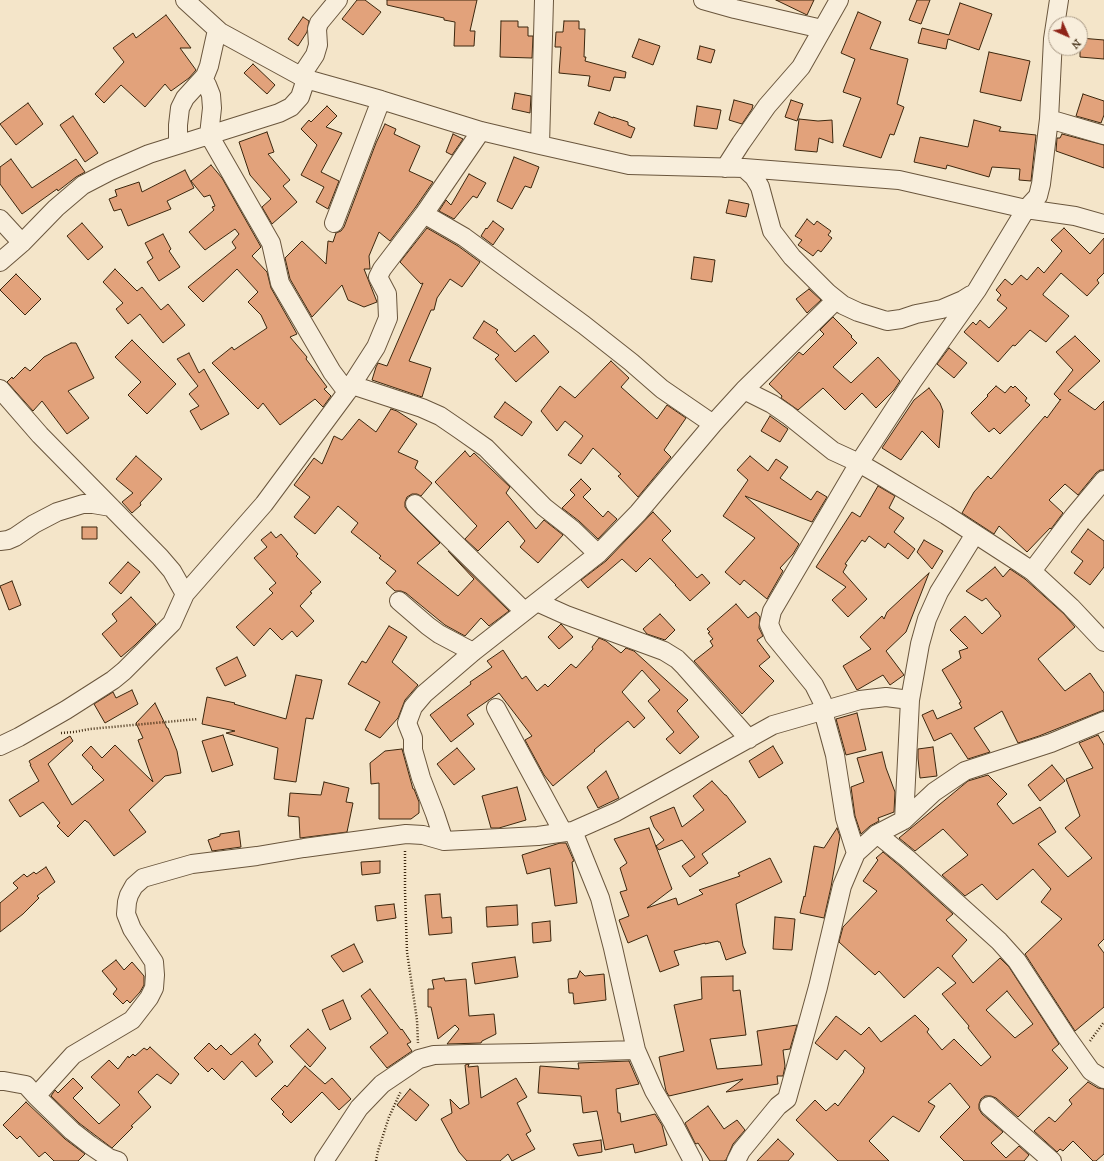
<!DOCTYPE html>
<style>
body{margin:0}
#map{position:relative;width:1104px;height:1161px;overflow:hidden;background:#f4e5c9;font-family:"IM FELL French Canon",serif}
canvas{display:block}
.north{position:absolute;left:1048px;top:16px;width:40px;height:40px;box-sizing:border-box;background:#f8eedc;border:1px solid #ad9e8a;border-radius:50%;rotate:135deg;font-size:11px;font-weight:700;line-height:16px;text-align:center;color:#3c270e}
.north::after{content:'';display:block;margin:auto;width:14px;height:18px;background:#8f2418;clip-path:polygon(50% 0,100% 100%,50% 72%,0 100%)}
</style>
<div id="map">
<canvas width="1104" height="1161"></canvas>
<div class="north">N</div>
</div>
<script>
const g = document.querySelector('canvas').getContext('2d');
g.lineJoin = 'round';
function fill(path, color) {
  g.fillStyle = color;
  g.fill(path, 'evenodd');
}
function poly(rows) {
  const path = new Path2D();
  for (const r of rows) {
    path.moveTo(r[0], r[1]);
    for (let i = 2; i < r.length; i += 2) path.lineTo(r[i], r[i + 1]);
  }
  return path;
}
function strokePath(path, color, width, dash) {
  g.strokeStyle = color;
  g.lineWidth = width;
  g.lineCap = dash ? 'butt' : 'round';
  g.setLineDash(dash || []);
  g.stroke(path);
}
const building = poly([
 [357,0,365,0,381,12,363,35,342,19,357,0],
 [387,0,477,0,470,31,475,31,474,46,454,46,455,22,444,20,444,18,387,5,387,0],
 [776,0,814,0,807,15,776,0],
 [917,0,930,0,921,24,909,20,917,0],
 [960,3,992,14,979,50,948,39,946,49,918,43,922,28,949,35,960,3],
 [858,12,881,22,870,49,908,59,897,104,904,107,894,135,890,134,881,158,843,146,861,98,843,92,855,59,841,53,858,12],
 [166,15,191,48,180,48,196,70,189,78,171,91,165,84,145,107,121,85,104,103,95,94,124,62,113,48,133,33,136,38,166,15],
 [303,17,309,21,307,32,298,46,288,39,303,17],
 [501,21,518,21,518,27,528,27,528,36,533,36,532,58,500,57,501,21],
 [564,21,579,21,579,29,585,29,584,57,586,57,585,61,626,72,625,78,614,77,610,91,588,86,590,76,559,73,561,47,555,47,556,32,563,32,564,21],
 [1080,38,1104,40,1104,59,1080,57,1080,38],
 [639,39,660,46,653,65,632,57,639,39],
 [700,46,715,50,711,63,697,59,700,46],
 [989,52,1030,61,1021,101,980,92,989,52],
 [253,64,275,85,267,94,244,73,253,64],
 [515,93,531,96,530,113,512,109,515,93],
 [1083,94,1104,101,1104,115,1101,123,1076,116,1083,94],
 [734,100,753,105,752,109,742,124,729,120,734,100],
 [791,100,803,104,797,121,785,117,791,100],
 [28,103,43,124,16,145,0,124,28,103],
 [327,106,337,116,326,127,342,133,321,172,339,181,328,209,316,202,324,187,301,175,317,145,301,129,309,120,311,122,327,106],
 [697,106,721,110,717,129,694,126,697,106],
 [599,112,613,118,613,117,628,122,628,125,635,128,631,138,594,124,599,112],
 [73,116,98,153,85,162,60,125,73,116],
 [799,119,818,121,832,120,833,143,819,138,817,152,795,150,799,119],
 [974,120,1001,127,999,131,1036,135,1031,181,1019,180,1020,169,992,167,989,177,947,165,946,169,914,162,920,137,968,147,974,120],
 [385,124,396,129,394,134,420,146,409,171,433,182,415,208,390,241,379,232,369,256,370,269,364,269,377,302,364,307,348,300,342,285,312,317,290,279,285,258,302,241,326,264,328,241,333,242,336,233,341,231,344,227,376,143,385,124],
 [267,132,274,152,268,154,290,180,283,186,297,202,272,224,262,207,271,199,250,175,239,142,267,132],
 [453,134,463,139,452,155,446,152,453,134],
 [1062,134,1104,145,1104,168,1056,151,1057,138,1060,138,1062,134],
 [514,157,539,167,531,188,525,186,512,209,497,201,514,157],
 [11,159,32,188,76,159,85,172,76,177,58,191,57,189,22,214,0,184,0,167,11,159],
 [211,165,222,178,261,247,252,256,267,272,271,288,297,334,290,337,307,357,306,359,327,387,324,389,331,396,323,407,315,399,280,425,263,403,258,409,212,363,232,347,234,350,267,328,261,315,248,302,258,292,237,269,203,302,188,287,236,248,232,242,239,234,235,229,205,250,189,232,214,210,212,207,215,206,210,195,204,197,191,181,211,165],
 [185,170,194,188,167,201,171,209,128,226,121,209,114,211,109,199,117,196,115,190,139,182,142,192,185,170],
 [469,174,486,183,477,198,473,196,454,219,439,211,446,200,451,205,469,174],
 [729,200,749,204,746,217,726,213,729,200],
 [807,219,814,225,817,221,831,231,828,235,832,238,821,252,818,250,813,256,798,245,802,240,795,236,807,219],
 [493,221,504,229,493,245,481,236,486,228,487,229,493,221],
 [82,223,103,247,88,260,67,236,82,223],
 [427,228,458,246,480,262,462,287,450,279,437,298,434,310,431,310,409,361,431,368,422,397,372,380,376,367,378,363,387,366,423,283,421,284,400,262,427,228],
 [1064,228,1090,254,1104,238,1104,273,1097,280,1099,283,1087,296,1061,273,1043,294,1043,295,1069,316,1046,342,1030,330,1015,346,1013,345,998,362,964,332,973,322,976,325,980,320,989,328,1007,308,997,300,1001,295,996,290,1005,279,1012,285,1021,275,1027,280,1038,267,1044,273,1062,251,1051,240,1064,228],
 [163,234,171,249,169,251,180,267,159,281,147,262,153,258,145,243,163,234],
 [694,257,715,260,712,282,691,279,694,257],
 [115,269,137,291,142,287,161,310,168,304,185,325,163,343,140,314,128,324,116,309,123,303,103,282,115,269],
 [16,274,41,299,25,315,0,290,16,274],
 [809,289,821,300,807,313,796,299,809,289],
 [833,317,852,336,851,337,857,343,833,367,851,383,878,357,900,381,894,390,876,408,862,393,845,410,823,388,798,410,781,398,782,396,769,384,799,352,803,355,824,334,820,330,833,317],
 [484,321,498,330,496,332,515,352,534,335,549,352,516,382,495,359,499,355,473,338,484,321],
 [1075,336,1100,361,1068,391,1095,410,1104,401,1104,470,1100,470,1096,473,1078,495,1065,484,1049,500,1063,513,1051,529,1050,528,1027,552,999,526,994,534,962,513,974,492,988,476,991,479,1045,416,1047,418,1061,399,1060,400,1054,394,1073,370,1056,352,1075,336],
 [132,340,176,384,147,414,128,395,141,382,115,357,132,340],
 [71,343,76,343,94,378,68,391,89,418,67,434,42,401,33,411,7,382,12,377,13,379,25,367,30,371,44,357,71,343],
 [949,348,967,363,954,378,937,364,949,348],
 [189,353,199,373,204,369,229,414,201,430,190,411,199,406,189,394,198,386,177,359,189,353],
 [611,361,629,378,621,387,657,419,667,405,686,418,664,450,671,457,638,497,618,476,621,474,593,448,581,464,568,455,583,436,565,421,557,431,541,411,560,386,575,398,611,361],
 [996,386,1005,393,1011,386,1013,388,1015,386,1027,398,1025,401,1030,405,1000,434,994,428,989,432,971,413,988,396,987,395,996,386],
 [929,388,940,403,943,411,939,448,922,431,901,460,882,448,914,400,929,388],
 [505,402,532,422,522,436,494,417,505,402],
 [391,409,397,411,417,424,398,452,418,461,415,468,432,483,421,496,417,494,412,494,407,497,405,502,405,507,408,511,440,543,417,563,458,596,474,579,448,551,509,611,489,626,481,618,465,636,445,625,406,593,401,591,395,591,386,583,396,571,379,558,381,556,351,532,358,523,338,506,315,534,294,517,310,497,294,485,314,458,322,464,334,436,342,440,359,419,376,432,391,409],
 [770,416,788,429,780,442,761,431,770,416],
 [465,451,470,457,474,453,510,487,506,493,536,529,544,520,563,535,538,563,520,547,525,541,508,521,478,551,465,539,477,526,435,482,465,451],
 [136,456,162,479,140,503,141,505,132,513,122,502,133,493,116,479,136,456],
 [750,456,768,471,776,459,788,467,780,478,811,500,817,491,827,497,812,522,745,496,799,544,793,554,780,568,783,571,767,599,744,580,740,585,725,572,755,538,723,516,748,480,737,470,750,456],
 [581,479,591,489,583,497,603,517,608,511,617,519,598,539,579,521,562,508,575,495,570,490,581,479],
 [878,486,895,496,889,508,904,518,894,532,915,549,908,559,888,543,885,548,869,536,865,542,862,540,845,564,847,565,843,572,867,599,848,617,832,600,846,587,816,567,852,512,860,517,878,486],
 [653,512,671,531,662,540,697,578,702,574,710,583,690,601,675,585,676,585,650,558,636,572,622,559,588,588,581,580,606,561,653,512],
 [82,527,97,527,97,539,82,539,82,527],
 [1088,529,1104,541,1104,567,1090,585,1074,573,1083,561,1071,552,1088,529],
 [271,532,276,538,281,534,298,554,296,556,321,582,310,592,312,593,300,606,314,621,297,637,292,631,282,640,270,628,254,646,236,627,273,593,269,589,276,583,254,558,267,547,261,540,271,532],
 [924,540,943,551,932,569,917,552,924,540],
 [128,562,140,572,121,594,109,583,128,562],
 [995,567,1003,577,1010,569,1025,579,1064,614,1075,627,1038,659,1065,691,1090,673,1104,693,1104,710,1039,736,1018,743,1002,711,974,728,990,752,968,759,951,733,934,741,922,715,933,710,937,719,962,708,959,703,961,702,942,670,961,658,959,651,968,648,950,630,965,616,982,634,1001,616,999,613,999,612,996,610,986,598,982,601,966,591,995,567],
 [929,573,906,632,886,651,904,675,890,685,883,675,857,690,843,666,871,649,860,637,882,616,884,619,887,612,929,573],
 [12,581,21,605,9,610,0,586,12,581],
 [131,597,156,624,135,645,121,657,102,634,117,621,112,614,131,597],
 [736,604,748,618,756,612,760,617,759,628,763,636,757,640,770,657,759,666,774,681,742,714,694,661,713,646,710,641,713,639,708,633,710,632,707,629,736,604],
 [660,614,675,630,665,640,647,634,643,629,660,614],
 [561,624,573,637,559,649,548,637,561,624],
 [389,626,407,637,392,662,418,685,405,700,398,718,380,738,365,730,380,702,348,684,362,661,366,663,389,626],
 [599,638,606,641,621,653,626,648,634,651,688,700,677,711,699,737,680,754,666,739,674,732,648,701,660,690,642,670,622,692,645,718,634,728,628,721,594,750,595,751,553,786,544,775,525,740,532,736,499,693,467,715,474,724,451,742,430,715,471,684,470,682,492,667,487,661,503,650,522,679,526,676,537,691,545,684,548,687,571,664,576,668,593,649,592,647,599,638],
 [237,657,246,676,225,686,216,668,237,657],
 [296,675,322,680,313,719,306,718,296,782,274,779,278,748,226,733,235,731,202,724,207,697,235,703,234,704,286,719,296,675],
 [132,690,138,704,105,723,94,704,113,692,116,698,132,690],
 [155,703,167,728,168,728,177,751,181,773,165,776,129,810,146,832,114,856,88,822,87,822,85,820,68,837,57,826,60,823,43,802,20,817,9,800,39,781,30,765,31,765,29,761,70,736,73,741,48,764,72,805,104,780,92,768,93,767,82,755,91,746,102,758,115,745,153,782,138,740,143,738,136,723,155,703],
 [857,713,866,750,846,755,836,719,857,713],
 [223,735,233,765,212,772,202,741,223,735],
 [1098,735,1104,745,1104,939,1098,945,1104,953,1104,1007,1075,1031,1025,954,1062,919,1041,902,1051,889,1033,869,997,900,982,884,965,896,942,875,968,855,943,829,915,851,899,838,968,781,988,775,1007,794,997,804,1013,824,1040,807,1056,832,1038,844,1068,877,1092,858,1065,828,1080,816,1066,779,1093,768,1079,743,1098,735],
 [773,746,783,763,759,778,749,761,773,746],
 [933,747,937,776,920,778,918,758,918,749,933,747],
 [457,748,475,769,454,785,437,764,457,748],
 [402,749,413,789,414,789,419,802,419,813,411,819,379,819,379,783,371,784,370,763,385,751,402,749],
 [882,752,886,768,895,792,894,812,878,818,879,821,870,826,861,834,855,816,851,787,864,782,857,758,882,752],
 [1052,765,1065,781,1040,801,1028,785,1052,765],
 [606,771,619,798,598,808,587,787,606,771],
 [712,781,725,795,726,795,746,822,702,854,708,863,690,877,682,866,695,857,682,840,659,850,656,846,664,840,654,827,650,817,674,807,682,827,704,810,693,796,712,781],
 [324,782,349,788,346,802,353,803,347,832,300,838,299,817,288,816,290,793,321,795,324,782],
 [517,787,526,820,499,828,491,828,482,796,517,787],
 [649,828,672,889,647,908,676,898,678,905,703,894,699,890,740,876,738,873,770,858,782,882,736,904,743,946,746,953,726,960,720,942,718,942,718,941,705,944,705,943,674,951,679,965,660,972,647,935,628,943,619,920,629,916,620,892,627,890,620,868,627,863,614,839,649,828],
 [837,828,840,836,831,887,824,918,800,913,804,896,805,897,814,846,824,848,837,828],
 [239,831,241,847,212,851,208,840,220,836,220,834,239,831],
 [560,843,566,843,574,861,572,862,577,903,555,906,550,868,527,874,522,855,560,843],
 [883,852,901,867,953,914,946,920,967,940,952,956,973,983,1000,958,1009,967,1059,1044,1052,1050,1068,1068,1018,1117,996,1098,991,1096,985,1096,981,1099,979,1104,979,1109,982,1114,1003,1132,991,1143,1006,1158,1019,1146,1029,1155,1024,1161,964,1161,940,1137,970,1107,950,1083,928,1102,935,1106,919,1132,893,1116,869,1141,889,1161,838,1161,796,1120,815,1100,826,1111,835,1103,838,1106,864,1072,863,1071,865,1068,845,1050,837,1060,815,1043,836,1016,861,1035,869,1027,881,1042,915,1015,929,1029,927,1032,942,1050,954,1039,981,1066,991,1057,968,1028,969,1026,942,994,956,983,938,967,904,998,879,971,875,975,839,942,843,927,877,891,863,881,878,860,876,858,883,852],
 [1007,991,1033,1024,1015,1038,986,1010,1007,991],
 [380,861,380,873,362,875,361,862,380,861],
 [46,867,55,882,37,896,39,898,23,914,0,932,0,903,18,888,13,883,24,874,27,877,34,872,36,874,46,867],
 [440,894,442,918,451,917,452,933,429,935,425,895,440,894],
 [394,904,396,918,377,921,375,906,394,904],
 [517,905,518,925,487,927,486,907,517,905],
 [775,917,795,919,792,950,773,949,775,917],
 [550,921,551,941,533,943,532,923,550,921],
 [354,944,363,962,343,972,331,956,354,944],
 [515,957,518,977,475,984,472,963,515,957],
 [116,960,124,970,132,962,144,976,144,985,140,992,130,1003,127,1000,123,1004,113,994,117,989,102,971,116,960],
 [580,971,585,976,604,974,606,1000,574,1004,573,993,569,993,568,979,577,978,580,971],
 [733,976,733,991,740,990,746,1035,710,1039,717,1069,762,1065,757,1031,797,1025,790,1049,783,1050,785,1066,783,1076,777,1076,778,1084,726,1092,743,1079,669,1096,666,1091,659,1057,684,1051,674,1005,702,999,701,977,733,976],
 [444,978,445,981,466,979,469,1016,494,1014,496,1034,482,1041,481,1043,447,1044,459,1029,455,1025,438,1039,431,1007,428,1007,428,989,434,989,432,980,444,978],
 [370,989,401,1030,402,1029,411,1042,407,1044,412,1051,387,1068,370,1047,388,1033,361,996,370,989],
 [343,1000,351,1019,330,1030,322,1010,343,1000],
 [308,1029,326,1048,310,1067,290,1046,308,1029],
 [255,1034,261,1040,258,1044,273,1062,256,1077,242,1061,224,1080,212,1068,208,1072,194,1058,209,1043,216,1050,221,1045,231,1055,255,1034],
 [150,1047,179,1074,171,1084,157,1074,138,1092,151,1107,131,1126,133,1127,112,1148,79,1123,51,1096,55,1090,58,1093,73,1078,83,1088,73,1098,99,1124,120,1105,91,1077,109,1060,118,1069,128,1056,129,1058,133,1054,135,1056,144,1048,147,1050,150,1047],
 [629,1061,639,1084,616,1089,618,1113,620,1113,621,1122,655,1114,662,1125,667,1145,635,1153,633,1144,605,1150,597,1111,583,1113,581,1096,538,1093,540,1066,579,1069,578,1063,629,1061],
 [469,1064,468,1067,478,1066,481,1098,516,1078,527,1097,517,1103,531,1131,526,1134,535,1149,512,1161,508,1154,500,1161,467,1161,459,1152,441,1119,452,1113,450,1099,460,1109,469,1104,465,1065,469,1064],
 [305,1066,325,1084,332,1078,351,1099,339,1110,322,1092,291,1123,282,1114,284,1112,271,1099,285,1085,287,1087,305,1066],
 [1088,1082,1098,1088,1104,1089,1104,1154,1096,1161,1093,1161,1073,1141,1063,1151,1060,1149,1057,1152,1034,1131,1049,1117,1055,1122,1072,1104,1069,1100,1088,1082],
 [410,1089,429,1105,416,1121,397,1105,410,1089],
 [26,1102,65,1139,85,1154,78,1161,54,1161,45,1152,39,1157,20,1136,17,1139,3,1125,26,1102],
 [708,1106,724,1129,737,1120,745,1130,733,1144,726,1160,724,1161,710,1161,698,1143,696,1144,695,1143,685,1123,708,1106],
 [778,1139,794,1154,788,1161,757,1161,778,1139],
 [601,1140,602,1152,578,1156,573,1144,601,1140]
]);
fill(building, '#e2a27b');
strokePath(building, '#3c270e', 1);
const minor = poly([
 [185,0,220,32,306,79,381,100,481,131,540,145,629,165,744,168,899,180,1026,209,1075,216,1104,224],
 [703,0,735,9,822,29],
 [301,76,315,55,318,45,317,29,319,23,338,0],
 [203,79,207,85,211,95,212,108,209,135,271,243,280,283,332,372,347,392],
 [1049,119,1104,135],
 [178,145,178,125,180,108,185,98,205,76,209,66,217,30],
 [540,145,544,0],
 [725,168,741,143,767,106,801,67,839,0],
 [744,168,754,177,760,187,772,231,792,257,828,293,843,305,858,312,887,321,901,319,916,314,942,309,963,300,971,295],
 [424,214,464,237,584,325,631,362,662,389,713,424],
 [0,219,22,243],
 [334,223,381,100],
 [0,262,22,243,56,208,83,185,110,171,149,154,279,113,291,107,300,97,306,79],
 [352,385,422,408,440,416,459,429,486,448,544,507,572,529,598,554],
 [0,389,40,435,160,557,172,571,185,594],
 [744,390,772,404,788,415,833,451,859,463,878,474,946,515,1020,563,1032,571,1071,607,1104,642],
 [415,504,524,611],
 [0,541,8,540,15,537,34,524,57,512,83,504,93,504,111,507],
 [1032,571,1073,517,1104,480],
 [399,601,428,626,439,634,473,652],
 [537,602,566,615,664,651,677,659,685,667,749,739],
 [496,708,563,832],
 [0,746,19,737,66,710,113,680,124,671,172,623,185,594,264,504,347,392,376,347,388,318,387,294,378,277,382,269,424,214,481,131],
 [904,820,910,700,920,644,927,619,939,592,975,534],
 [573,831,600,898,613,948,636,1050,654,1091,673,1123,693,1161],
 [877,834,908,859,999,941,1017,961,1066,1036,1091,1071,1104,1079],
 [444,841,435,814,421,778,413,750,413,738,407,723,413,707,424,694,473,652,598,554,638,513,713,424,744,390,836,300],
 [856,853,845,818,835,755,823,711,822,701,814,685,774,636,769,624,772,611,859,463,912,382,977,290,1026,209,1038,196,1041,184,1049,119,1053,39,1059,0],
 [0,1081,4,1081,26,1085,36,1096,72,1131,90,1145,109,1158,118,1161],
 [36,1096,73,1055,132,1020,149,998,154,988,155,975,154,962,132,929,126,914,127,902,129,895,134,886,143,878,192,864,257,856,304,848,406,834,423,835,444,841,538,836,573,831,616,812,773,725,860,700,886,697,910,700],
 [989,1106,1052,1161],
 [324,1161,359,1108,382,1084,419,1059,434,1055,469,1054,530,1053,636,1050],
 [736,1161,741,1151,778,1106,787,1099,818,987,842,886,850,867,856,853,877,834,904,820,934,792,965,771,1051,743,1104,721]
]);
strokePath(minor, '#6a563d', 20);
strokePath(poly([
 [61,733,74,732,90,729,198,719],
 [405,851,405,891,407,952,417,1020,418,1043],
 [1090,1041,1104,1022],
 [376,1161,378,1151,389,1117,401,1091]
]), '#3c270e', 2.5, [1, 2]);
strokePath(minor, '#f8eedc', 18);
</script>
